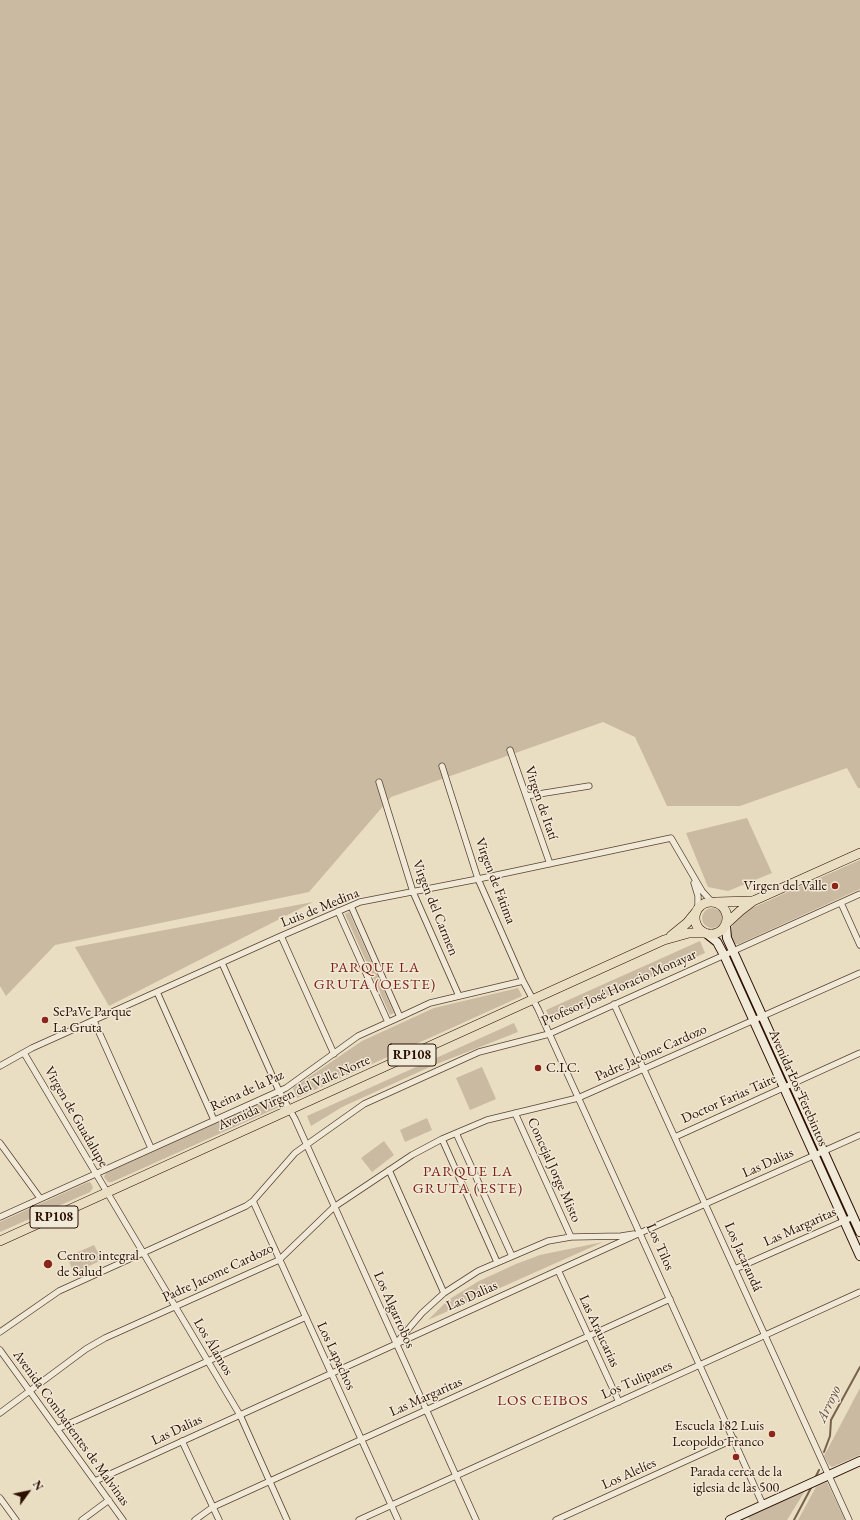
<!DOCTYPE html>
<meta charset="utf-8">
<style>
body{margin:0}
#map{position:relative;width:860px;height:1520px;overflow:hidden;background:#e9ddc2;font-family:"EB Garamond",serif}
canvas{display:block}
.north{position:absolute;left:8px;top:1472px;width:40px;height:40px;-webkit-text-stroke:3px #f1e9d7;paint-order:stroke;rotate:57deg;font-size:11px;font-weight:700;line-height:16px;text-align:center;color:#2b0f00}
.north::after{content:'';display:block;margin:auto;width:14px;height:18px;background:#2b0f00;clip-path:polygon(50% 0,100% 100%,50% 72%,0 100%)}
</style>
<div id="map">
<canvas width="860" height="1520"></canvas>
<div class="north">N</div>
</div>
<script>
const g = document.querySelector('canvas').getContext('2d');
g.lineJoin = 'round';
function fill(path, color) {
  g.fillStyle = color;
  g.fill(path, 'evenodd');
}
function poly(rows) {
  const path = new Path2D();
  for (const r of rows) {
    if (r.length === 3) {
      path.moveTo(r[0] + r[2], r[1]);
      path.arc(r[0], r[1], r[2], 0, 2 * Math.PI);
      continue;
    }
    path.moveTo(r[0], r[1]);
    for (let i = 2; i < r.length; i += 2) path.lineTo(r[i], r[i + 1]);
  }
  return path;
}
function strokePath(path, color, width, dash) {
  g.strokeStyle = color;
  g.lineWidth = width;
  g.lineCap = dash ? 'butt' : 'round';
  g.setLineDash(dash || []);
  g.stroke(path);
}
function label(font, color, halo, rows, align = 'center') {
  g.font = font + ' "EB Garamond",serif';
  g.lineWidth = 3;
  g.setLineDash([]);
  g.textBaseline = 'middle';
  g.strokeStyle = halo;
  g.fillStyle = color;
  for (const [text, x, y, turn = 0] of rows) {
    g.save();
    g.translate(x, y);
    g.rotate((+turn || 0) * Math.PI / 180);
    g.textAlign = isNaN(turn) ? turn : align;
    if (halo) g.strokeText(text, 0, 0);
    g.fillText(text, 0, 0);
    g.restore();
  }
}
fill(poly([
 [0,0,860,0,860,788,858,788,847,768,740,806,667,806,635,737,603,722,391,797,309,892,55,945,6,996,0,986],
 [747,818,772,873,728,891,708,887,686,833],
 [860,860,860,889,739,944,735,944,733,942,731,936,732,927,735,920,745,911],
 [313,902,109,1006,75,947],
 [712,918,10],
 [349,912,394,1013,390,1015,345,914],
 [700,941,705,953,551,1021,546,1010],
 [518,988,522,996,297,1098,293,1088,362,1041,434,1008],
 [514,1023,518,1032,434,1065,342,1107,311,1126,307,1116],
 [482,1067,496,1099,470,1110,456,1078],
 [275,1097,279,1107,112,1182,108,1182,104,1177,106,1173],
 [427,1118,432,1130,405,1142,400,1130],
 [384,1141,394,1155,372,1172,361,1158],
 [90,1182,92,1185,93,1188,90,1192,0,1232,0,1222,86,1183],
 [603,1242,428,1320,448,1300,479,1281,516,1264,540,1255],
 [94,1245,102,1260,74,1273,67,1257],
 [860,1388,860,1455,832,1467,829,1465,824,1456],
 [827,1482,845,1520,798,1520,816,1487],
 [805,1491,787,1520,750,1520,748,1517]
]), '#c9baa1');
strokePath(poly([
 [824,1452,830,1436,831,1420,860,1367],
 [815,1478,819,1470],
 [794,1520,812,1486]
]), '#76614d', 2);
const street = poly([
 [510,750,550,864],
 [442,766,478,879,523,981,538,1009,763,1505],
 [379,782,413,892,459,996],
 [526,796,589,786],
 [694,883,698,896,698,908],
 [841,903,860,945],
 [351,906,400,1017],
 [338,911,388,1022],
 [281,936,334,1054],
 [222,963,279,1091,295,1119,476,1520],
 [157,992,214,1120],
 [614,1004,849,1520],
 [94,1021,151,1148],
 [24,1053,240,1415,287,1520],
 [0,1066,32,1048,281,936,360,902,478,879,671,838,702,891,712,902],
 [515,1113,571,1237],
 [456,1133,512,1256],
 [675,1137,860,1053],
 [442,1139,497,1262],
 [0,1143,40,1198],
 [389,1170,444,1293],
 [253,1201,398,1520],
 [0,1217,286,1088,358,1036,400,1017,430,1003,523,981],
 [735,1269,853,1217],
 [558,1270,619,1402],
 [0,1332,59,1291,246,1206,253,1201,295,1153,364,1104,479,1052,549,1034,860,894],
 [398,1341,422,1313,444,1293,478,1271,548,1241,571,1237,621,1236,634,1234],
 [0,1350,123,1520],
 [0,1413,86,1349,105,1338,279,1260,334,1207,412,1155,442,1139,487,1120,578,1098,860,973],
 [57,1429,306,1317],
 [182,1441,219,1520],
 [95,1481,640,1233,860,1135],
 [0,1498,16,1520],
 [82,1520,109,1500],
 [195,1520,213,1507,670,1299],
 [359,1520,860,1292],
 [556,1520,734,1439]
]);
const secondary = poly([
 [726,926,727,938,860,1232],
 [707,934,717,942,724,955,860,1256],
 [730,1520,860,1461]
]);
const primary = poly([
 [711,918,16],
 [716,902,752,901],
 [727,923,740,911,753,901,860,853],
 [671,936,687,923,696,912],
 [0,1241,664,940,689,933,705,933]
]);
strokePath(street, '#5a4230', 7);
strokePath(secondary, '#2b0f00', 10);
strokePath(primary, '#2b0f00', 10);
strokePath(street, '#f1e9d7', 5.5);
strokePath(secondary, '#f1e9d7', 8);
strokePath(primary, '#e9ddc2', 9);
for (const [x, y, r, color] of [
 [835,886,4,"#8f2418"],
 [45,1020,4,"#8f2418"],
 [538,1068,4,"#8f2418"],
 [48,1264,5,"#8f2418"],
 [772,1434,4,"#8f2418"],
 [736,1457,4,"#8f2418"]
]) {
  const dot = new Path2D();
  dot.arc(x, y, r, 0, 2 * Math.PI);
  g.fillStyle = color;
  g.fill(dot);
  strokePath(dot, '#f1e9d7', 1.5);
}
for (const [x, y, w] of [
 [412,1055,48],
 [54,1217,48]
]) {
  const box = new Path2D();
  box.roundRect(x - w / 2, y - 11, w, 22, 3);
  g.fillStyle = '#f1e9d7';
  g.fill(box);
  strokePath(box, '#2b0f00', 1);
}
label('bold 13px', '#2b0f00', null, [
 ["RP108",412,1055],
 ["RP108",54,1217]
]);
label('14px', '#2b0f00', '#f1e9d7', [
 ["Virgen de Itatí",541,803,71],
 ["Virgen de Fátima",495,881,69],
 ["Luis de Medina",320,908,-22],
 ["Virgen del Carmen",435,908,68],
 ["Profesor José Horacio Monayar",619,988,-24],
 ["Padre Jacome Cardozo",651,1053,-24],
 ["Avenida Los Terebintos",798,1088,66],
 ["Reina de la Paz",247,1091,-25],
 ["Avenida Virgen del Valle Norte",294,1093,-24],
 ["Doctor Farias Taire",729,1099,-24],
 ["Virgen de Guadalupe",76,1117,60],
 ["Las Dalias",768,1163,-24],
 ["Concejal Jorge Misto",554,1170,66],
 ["Las Margaritas",800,1227,-24],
 ["Los Tilos",660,1247,66],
 ["Los Jacarandá",743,1257,66],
 ["Padre Jacome Cardozo",218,1273,-25],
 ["Las Dalias",472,1296,-24],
 ["Los Algarrobos",394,1310,66],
 ["Las Araucarias",599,1331,65],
 ["Los Álamos",213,1347,59],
 ["Los Lapachos",336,1356,65],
 ["Los Tulipanes",637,1380,-24],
 ["Las Margaritas",426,1397,-24],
 ["Avenida Combatientes de Malvinas",71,1428,54],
 ["Las Dalias",177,1430,-25],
 ["Los Alelíes",629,1474,-24]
]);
label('14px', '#2b0f00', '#f1e9d7', [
 ["Virgen del Valle",827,886,"right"],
 ["SePaVe Parque",53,1012],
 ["La Gruta",53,1028],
 ["C.I.C.",546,1068],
 ["Centro integral",57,1256],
 ["de Salud",57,1272],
 ["Escuela 182 Luis",764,1426,"right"],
 ["Leopoldo Franco",764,1442,"right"],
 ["Parada cerca de la",736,1472,"center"],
 ["iglesia de las 500",736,1488,"center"]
], 'left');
g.letterSpacing = '1px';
label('15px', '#7a1f14', '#f1e9d7', [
 ["PARQUE LA",375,968],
 ["GRUTA (OESTE)",375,985],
 ["PARQUE LA",468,1172],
 ["GRUTA (ESTE)",468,1189],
 ["LOS CEIBOS",543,1401]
]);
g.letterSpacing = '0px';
label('italic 15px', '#634c3a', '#f1e9d7', [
 ["Arroyo",829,1404,-65]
]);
</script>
